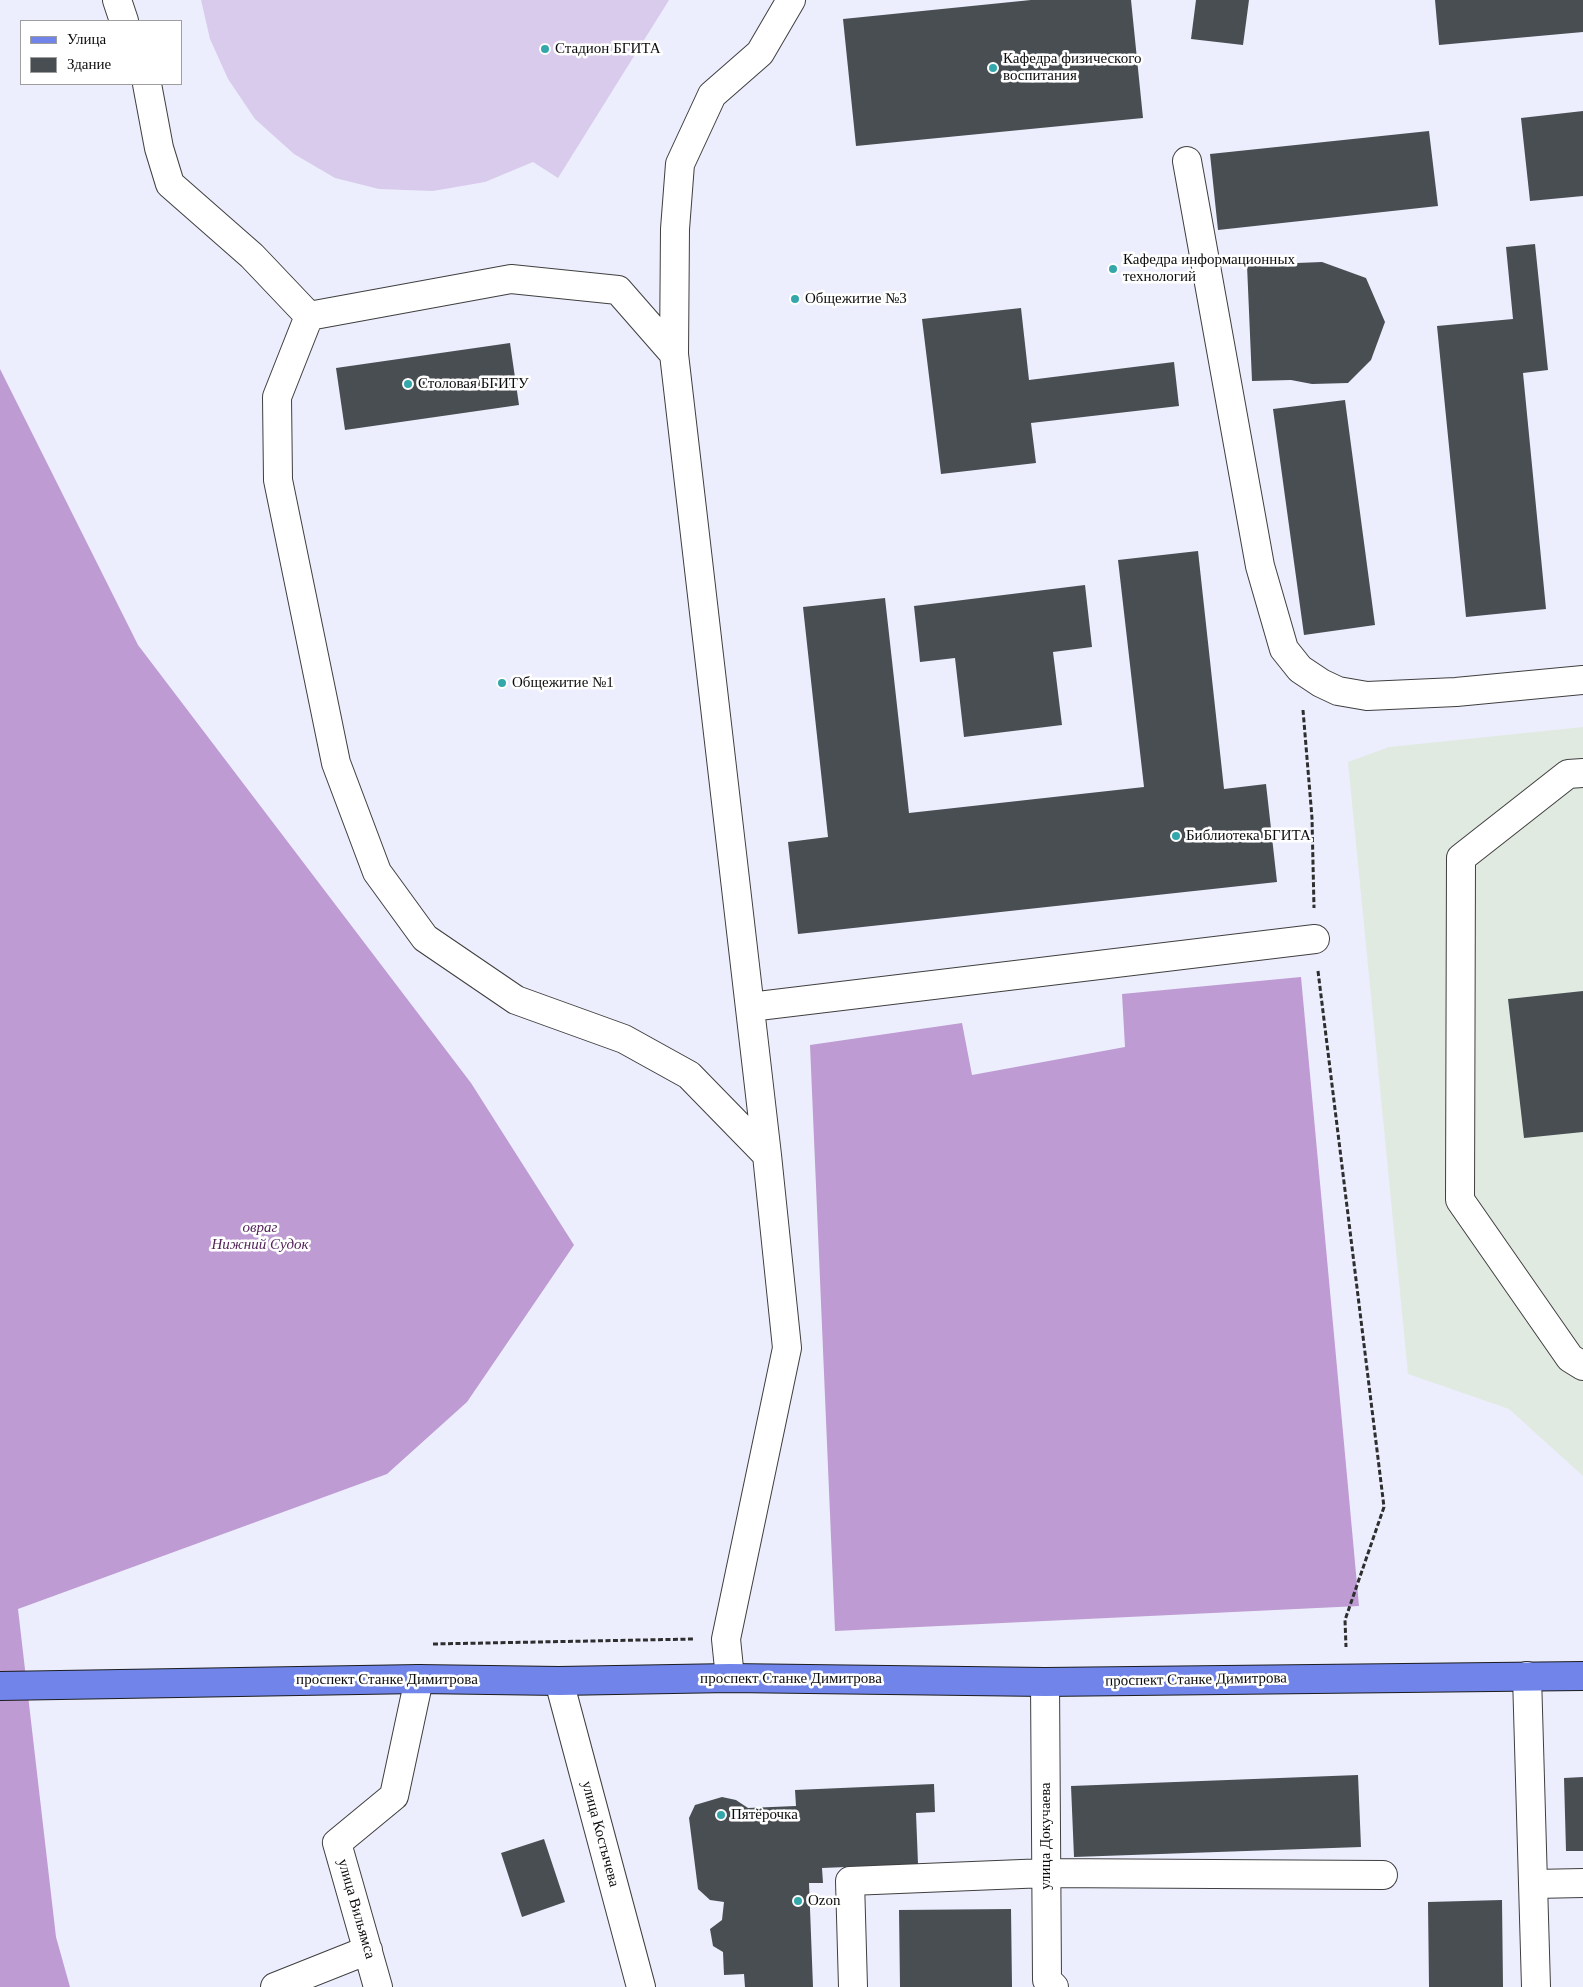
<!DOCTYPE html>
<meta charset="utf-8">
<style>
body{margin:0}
#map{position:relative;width:1583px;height:1987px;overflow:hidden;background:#eceefd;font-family:Georgia,serif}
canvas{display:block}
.legend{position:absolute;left:20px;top:20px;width:162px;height:65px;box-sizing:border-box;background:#fff;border:1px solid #9e9e9e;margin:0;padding:6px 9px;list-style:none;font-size:15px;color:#0c0c0c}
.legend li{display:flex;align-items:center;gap:10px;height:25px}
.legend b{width:25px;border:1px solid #9e9e9e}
</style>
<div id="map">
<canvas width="1583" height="1987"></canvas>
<ul class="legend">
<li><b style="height:6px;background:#7084e9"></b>Улица</li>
<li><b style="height:14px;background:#494e53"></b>Здание</li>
</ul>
</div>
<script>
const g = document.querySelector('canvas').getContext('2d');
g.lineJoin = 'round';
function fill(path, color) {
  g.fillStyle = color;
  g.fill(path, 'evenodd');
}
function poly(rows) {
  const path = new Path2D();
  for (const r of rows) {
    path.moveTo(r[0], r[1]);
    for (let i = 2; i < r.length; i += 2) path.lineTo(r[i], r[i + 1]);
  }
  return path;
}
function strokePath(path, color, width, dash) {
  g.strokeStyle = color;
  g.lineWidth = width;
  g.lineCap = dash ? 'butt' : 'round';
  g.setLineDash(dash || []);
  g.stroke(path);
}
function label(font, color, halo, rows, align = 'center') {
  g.font = font + ' Georgia,serif';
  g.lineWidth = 5;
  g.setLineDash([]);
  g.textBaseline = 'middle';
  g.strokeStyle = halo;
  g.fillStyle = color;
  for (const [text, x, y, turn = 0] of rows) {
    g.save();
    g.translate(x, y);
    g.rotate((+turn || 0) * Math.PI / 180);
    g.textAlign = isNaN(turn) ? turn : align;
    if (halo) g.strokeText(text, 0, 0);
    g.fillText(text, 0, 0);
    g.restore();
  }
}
fill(poly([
 [1583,727,1583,1476,1509,1409,1408,1374,1348,762,1389,747]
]), '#e1eae1');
fill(poly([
 [0,369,138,645,471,1083,574,1245,467,1402,387,1474,18,1609,56,1937,70,1987,0,1987],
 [1301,977,1359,1606,835,1631,810,1045,962,1023,972,1075,1125,1047,1122,994]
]), '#be9bd2');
fill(poly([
 [201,0,669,0,558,178,533,162,485,182,433,191,379,189,335,178,294,154,255,119,228,79,210,39]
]), '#d9cbeb');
fill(poly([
 [1031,0,1131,0,1143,118,856,146,843,19],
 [1196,0,1249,0,1243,45,1191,39],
 [1435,0,1583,0,1583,32,1439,45],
 [1583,111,1583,196,1530,201,1521,118],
 [1429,131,1438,206,1218,230,1210,154],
 [1535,244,1548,370,1523,373,1546,609,1466,617,1437,326,1513,319,1506,247],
 [1322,262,1366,278,1385,322,1371,360,1348,383,1312,384,1291,380,1252,381,1247,265],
 [1021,308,1029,380,1174,362,1179,406,1031,423,1036,463,941,474,922,319],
 [510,343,519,405,345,430,336,368],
 [1345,400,1375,625,1304,635,1273,409],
 [1198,551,1224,789,1266,784,1277,882,798,934,788,842,828,837,803,607,885,598,909,813,1144,787,1118,560],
 [1085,585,1092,647,1053,652,1062,725,964,737,955,658,920,662,914,606],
 [1583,991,1583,1132,1524,1138,1508,999],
 [1358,1775,1361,1847,1074,1857,1071,1786],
 [1583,1777,1583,1851,1566,1851,1564,1778],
 [934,1784,935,1812,916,1813,918,1864,822,1868,823,1883,809,1883,813,1987,745,1987,744,1974,724,1975,723,1952,713,1946,710,1929,722,1920,724,1902,710,1900,698,1889,689,1818,695,1805,722,1797,736,1800,748,1808,796,1806,795,1790],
 [544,1839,565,1902,522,1917,501,1853],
 [1502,1900,1503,1987,1429,1987,1428,1902],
 [1011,1909,1012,1987,900,1987,899,1910]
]), '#494e53');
const minor = poly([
 [117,0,124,21],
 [147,84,159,148,170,184,252,256,309,316],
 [1187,161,1260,566,1284,649,1300,669,1321,683,1338,691,1367,696,1456,692,1583,680],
 [674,354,675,229,680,164,712,95,760,53,791,0],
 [1583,773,1568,774,1461,858,1460,1200,1570,1358,1583,1366],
 [750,1007,1315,939],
 [1527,1676,1536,1987],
 [730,1678,726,1639,787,1348,767,1155,674,354,618,290,511,279,309,316,277,397,278,480,336,763,377,872,425,938,516,1000,624,1039,689,1075,767,1155],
 [559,1681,641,1987],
 [1045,1682,1047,1980,1054,1987],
 [1534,1884,1583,1883],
 [275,1987,368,1950],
 [378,1987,337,1843,394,1796,419,1679],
 [853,1987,850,1881,1046,1873,1383,1875]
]);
const major = poly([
 [0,1686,419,1679,559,1681,730,1678,1045,1682,1583,1676]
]);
strokePath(minor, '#3f3f3f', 30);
strokePath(major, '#1d1d1d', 30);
strokePath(poly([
 [1303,710,1312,818,1314,908],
 [1318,971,1384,1507,1345,1620,1346,1647],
 [433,1644,694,1639]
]), '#2e2e2e', 3, [5, 2.5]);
strokePath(minor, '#fff', 28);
strokePath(major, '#7084e9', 28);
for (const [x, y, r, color] of [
 [545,49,5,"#34a7ab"],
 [993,68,5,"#34a7ab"],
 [1113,269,5,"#34a7ab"],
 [795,299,5,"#34a7ab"],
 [408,384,5,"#34a7ab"],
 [502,683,5,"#34a7ab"],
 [1176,836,5,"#34a7ab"],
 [721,1815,5,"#34a7ab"],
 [798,1901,5,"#34a7ab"]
]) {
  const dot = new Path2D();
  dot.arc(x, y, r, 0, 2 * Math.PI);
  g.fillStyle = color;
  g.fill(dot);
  strokePath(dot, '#fff', 2);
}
label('15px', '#0c0c0c', '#fff', [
 ["Стадион БГИТА",555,49],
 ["Кафедра физического",1003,59],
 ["воспитания",1003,76],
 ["Кафедра информационных",1123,260],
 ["технологий",1123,277],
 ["Общежитие №3",805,299],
 ["Столовая БГИТУ",418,384],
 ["Общежитие №1",512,683],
 ["Библиотека БГИТА",1186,836],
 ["Пятёрочка",731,1815],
 ["Ozon",808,1901]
], 'left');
label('italic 15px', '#54245b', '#fff', [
 ["овраг",260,1228],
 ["Нижний Судок",260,1245]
]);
label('15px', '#0c0c0c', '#fff', [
 ["проспект Станке Димитрова",791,1679],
 ["проспект Станке Димитрова",387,1680],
 ["проспект Станке Димитрова",1196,1680,-1],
 ["улица Костычева",600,1834,75],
 ["улица Докучаева",1046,1836,-90],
 ["улица Вильямса",356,1909,74]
]);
</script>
